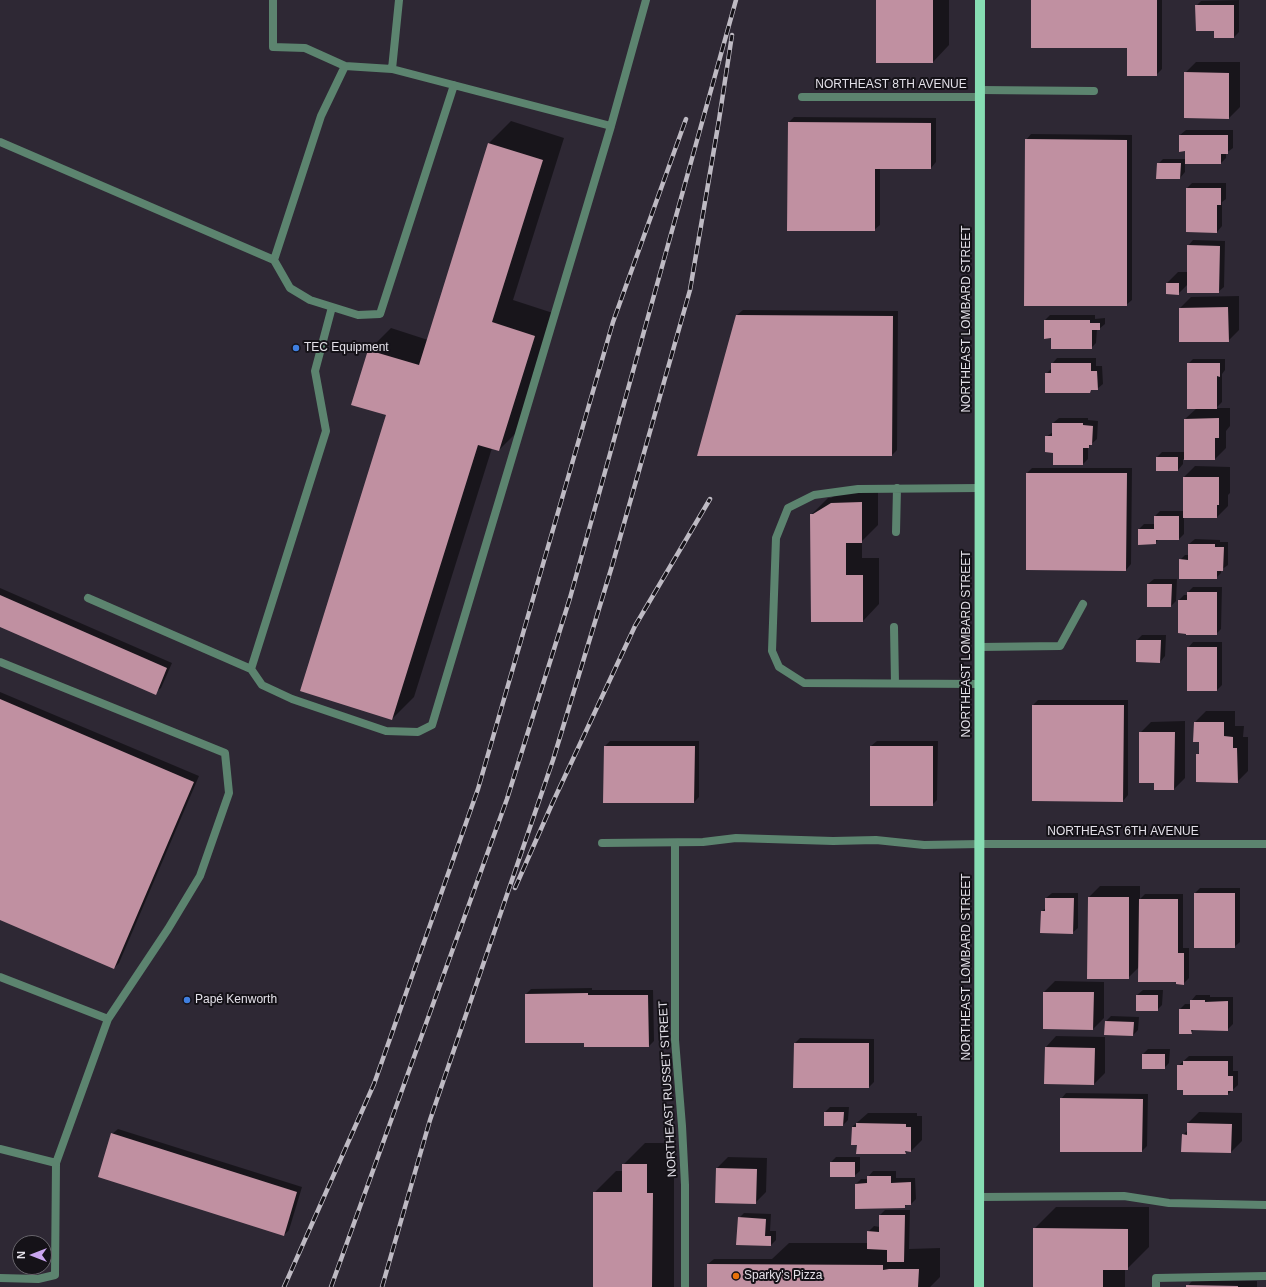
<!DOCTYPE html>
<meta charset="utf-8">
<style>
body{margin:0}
#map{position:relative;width:1266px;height:1287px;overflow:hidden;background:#2e2834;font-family:Arial,sans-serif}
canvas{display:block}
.north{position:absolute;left:12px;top:1235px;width:40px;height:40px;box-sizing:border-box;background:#151218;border:1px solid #67646b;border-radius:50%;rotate:270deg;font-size:11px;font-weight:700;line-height:16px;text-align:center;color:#e3e0e8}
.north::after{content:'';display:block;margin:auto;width:14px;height:18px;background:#c9a5ee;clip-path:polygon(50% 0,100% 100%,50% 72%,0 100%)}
</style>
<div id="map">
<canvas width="1266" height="1287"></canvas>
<div class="north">N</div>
</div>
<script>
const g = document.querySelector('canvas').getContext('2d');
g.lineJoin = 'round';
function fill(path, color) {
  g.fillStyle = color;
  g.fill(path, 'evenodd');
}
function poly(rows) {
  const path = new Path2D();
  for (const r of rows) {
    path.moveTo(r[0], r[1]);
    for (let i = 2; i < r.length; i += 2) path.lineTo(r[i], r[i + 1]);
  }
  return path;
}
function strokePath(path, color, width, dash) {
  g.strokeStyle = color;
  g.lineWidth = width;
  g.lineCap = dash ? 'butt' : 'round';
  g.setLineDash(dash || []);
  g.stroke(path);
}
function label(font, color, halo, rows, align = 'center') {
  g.font = font + ' Arial,sans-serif';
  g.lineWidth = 4;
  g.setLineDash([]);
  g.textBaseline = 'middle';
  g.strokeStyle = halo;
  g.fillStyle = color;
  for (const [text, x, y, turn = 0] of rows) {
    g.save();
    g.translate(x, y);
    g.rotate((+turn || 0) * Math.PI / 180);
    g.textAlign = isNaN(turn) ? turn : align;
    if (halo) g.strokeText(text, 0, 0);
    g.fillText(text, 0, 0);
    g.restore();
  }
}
fill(poly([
 [877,0,949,0,949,45,933,62],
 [1032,0,1162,0,1162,69,1156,75,1128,47],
 [1239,0,1239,32,1234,37,1215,30,1196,6,1201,1],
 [1196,62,1240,62,1240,107,1229,118,1185,73],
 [794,117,936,118,936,162,931,168,880,168,880,225,874,230,789,122],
 [511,121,564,138,513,300,556,314,521,428,499,450,492,448,414,697,392,719,387,415,352,404,369,350,391,328,428,340,489,143],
 [1186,130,1233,130,1233,148,1226,153,1226,158,1221,163,1185,163,1185,172,1180,178,1158,164,1163,159,1186,159,1186,150,1180,135],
 [1031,134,1132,135,1132,300,1126,305,1026,140],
 [1192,183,1226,183,1226,199,1222,202,1222,226,1217,232,1187,231,1187,188],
 [1193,240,1225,241,1224,287,1218,292,1188,284,1178,294,1167,293,1167,283,1178,272,1188,272,1188,246],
 [1239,296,1239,330,1228,341,1180,341,1180,308,1191,297],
 [743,310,898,311,897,450,892,455,698,455,737,315],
 [1050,315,1095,315,1095,319,1105,318,1105,324,1099,329,1097,329,1096,343,1091,348,1053,337,1045,320],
 [1057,358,1096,358,1096,366,1102,366,1103,384,1097,389,1092,389,1089,392,1046,374,1052,368,1052,364],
 [1193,359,1225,359,1225,370,1222,374,1222,402,1216,408,1230,408,1230,426,1226,431,1226,448,1215,459,1183,459,1183,464,1178,470,1157,457,1162,452,1185,452,1185,419,1197,408,1188,364],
 [1059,418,1088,418,1088,420,1098,421,1097,439,1088,447,1088,459,1083,464,1054,464,1054,452,1046,437,1053,432,1053,423],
 [1195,466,1230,467,1230,493,1228,495,1228,506,1217,517,1184,517,1184,534,1179,539,1159,539,1155,543,1139,544,1139,529,1144,524,1155,524,1155,516,1160,511,1184,511,1184,477],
 [1032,468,1132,468,1131,564,1126,570,1027,569,1027,473],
 [878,486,878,525,862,541,862,558,879,558,879,604,863,621,811,515,828,498,831,498,848,487],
 [1195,539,1220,540,1220,542,1228,542,1228,565,1221,570,1221,573,1216,578,1180,560,1185,555,1189,555,1189,544],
 [1154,579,1177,579,1176,601,1171,606,1148,606,1148,584],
 [1193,587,1222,587,1221,629,1216,634,1179,600,1184,595,1188,595,1188,592],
 [0,588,172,663,161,688,155,693,0,626],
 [1142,635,1166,635,1165,656,1160,662,1137,661,1137,640],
 [1193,642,1222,642,1222,685,1217,690,1188,648],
 [0,692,199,776,119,963,114,968,0,919],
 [1038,700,1128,700,1128,795,1123,801,1033,705],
 [1206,711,1235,711,1235,726,1244,726,1243,737,1248,737,1248,771,1237,782,1197,755,1200,752,1200,741,1195,722],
 [1185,721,1185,778,1174,789,1155,782,1140,733,1151,722],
 [610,741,699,741,699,797,694,802,605,746],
 [877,741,938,741,937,800,932,805,871,746],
 [1100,886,1140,886,1140,899,1145,894,1183,894,1183,948,1189,948,1189,978,1183,984,1139,967,1128,978,1089,897],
 [1200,888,1240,888,1240,942,1234,947,1195,893],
 [1052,893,1078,893,1078,928,1072,933,1042,911,1046,908,1046,898],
 [1055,981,1104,982,1104,1018,1093,1029,1044,1028,1044,992],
 [592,988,592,990,653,990,654,1041,649,1046,584,1042,526,994,531,989],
 [1143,990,1163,990,1162,1005,1157,1010,1137,995],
 [1196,995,1210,995,1210,997,1233,997,1233,1024,1227,1030,1194,1029,1191,1033,1180,1009,1185,1004,1191,1004,1191,1001],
 [1111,1016,1139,1017,1138,1030,1133,1035,1106,1021],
 [1056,1036,1105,1037,1105,1073,1094,1084,1046,1047],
 [800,1038,874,1039,874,1082,869,1087,795,1043],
 [1148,1049,1170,1049,1169,1063,1164,1068,1143,1054],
 [1189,1056,1233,1056,1233,1071,1238,1071,1238,1085,1228,1094,1184,1089,1178,1066],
 [1066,1093,1148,1094,1147,1146,1142,1151,1061,1151,1061,1099],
 [830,1107,849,1107,848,1120,843,1125,825,1112],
 [1199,1112,1242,1113,1242,1141,1231,1152,1183,1135,1188,1130,1188,1123],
 [868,1113,917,1113,917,1116,922,1116,922,1140,911,1151,908,1150,905,1153,852,1144,852,1127],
 [118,1129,302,1187,289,1230,284,1235,112,1134],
 [645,1143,668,1143,668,1172,674,1172,674,1287,594,1287,594,1193,616,1171,623,1171,623,1165],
 [728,1157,767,1158,766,1192,755,1203,717,1168],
 [836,1157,860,1157,860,1171,854,1176,831,1162],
 [873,1171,896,1171,896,1178,915,1178,916,1199,911,1204,907,1204,904,1207,856,1208,856,1184,861,1179,868,1179,868,1177],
 [1056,1207,1149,1207,1149,1247,1127,1269,1125,1269,1125,1287,1034,1287,1034,1229],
 [885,1210,910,1210,909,1249,940,1248,940,1277,930,1287,708,1287,708,1264,714,1259,772,1259,789,1243,868,1243,868,1232,874,1226,880,1227,880,1215],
 [744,1213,771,1214,770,1231,776,1231,776,1240,771,1245,739,1218],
 [1192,1281,1257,1281,1257,1287,1187,1287]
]), '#0007');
fill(poly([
 [876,0,933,0,933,63,876,63],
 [1031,0,1157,0,1157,76,1127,76,1127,48,1031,48],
 [1195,5,1234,5,1234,38,1214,38,1214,31,1196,31],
 [1184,72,1229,73,1229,119,1184,118],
 [788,122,931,123,931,169,875,169,875,231,787,231],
 [1179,135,1228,135,1228,154,1221,154,1221,164,1185,164,1185,151,1179,152],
 [1025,139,1127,140,1127,306,1024,306],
 [488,143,543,160,492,322,535,336,499,451,478,445,392,720,300,691,386,415,351,405,368,350,419,365],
 [1157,163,1181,163,1180,179,1156,179],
 [1186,188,1221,188,1221,205,1217,205,1217,233,1186,232],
 [1187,245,1220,246,1219,293,1187,293],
 [1166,283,1179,283,1179,295,1166,294],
 [1228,307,1229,342,1179,342,1179,308],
 [736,315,893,316,892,456,697,456],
 [1044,320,1090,320,1090,323,1100,323,1100,330,1092,330,1092,349,1051,349,1051,338,1044,339],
 [1051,363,1091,363,1091,371,1097,371,1098,390,1091,390,1090,393,1045,393,1045,373,1051,373],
 [1187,363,1220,363,1220,377,1217,376,1217,409,1187,409],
 [1219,418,1219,438,1215,438,1215,460,1184,460,1184,419],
 [1052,423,1083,423,1083,425,1093,426,1092,445,1089,445,1089,448,1083,448,1083,465,1053,465,1053,453,1045,452,1045,436,1052,436],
 [1156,457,1178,457,1178,471,1156,471],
 [1026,473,1127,473,1126,571,1026,570],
 [1183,477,1219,477,1219,505,1217,505,1217,518,1183,518],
 [862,502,862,543,846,543,846,575,863,575,863,622,811,622,810,514,813,514,831,503],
 [1154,516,1179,516,1179,540,1156,540,1156,544,1138,545,1138,529,1154,529],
 [1188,544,1215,544,1215,547,1224,547,1223,571,1217,571,1217,579,1179,579,1179,559,1188,560],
 [1147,584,1172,584,1171,607,1147,607],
 [1187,592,1217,592,1217,635,1186,635,1186,634,1178,633,1178,600,1187,600],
 [0,595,167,668,156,695,0,627],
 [1136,640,1161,640,1160,663,1136,662],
 [1187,647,1217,647,1217,691,1187,691],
 [0,699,194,782,114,969,0,920],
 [1032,705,1124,705,1123,802,1032,801],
 [1194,722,1224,722,1224,736,1233,737,1233,748,1237,748,1238,783,1196,782,1196,754,1199,754,1199,742,1193,742],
 [1139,732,1175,732,1174,790,1154,790,1154,783,1139,783],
 [604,746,695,746,694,803,603,803],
 [870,746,933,746,933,806,870,806],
 [1194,893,1235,893,1235,948,1194,948],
 [1088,897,1129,897,1129,979,1087,979],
 [1045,898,1074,898,1073,934,1040,933,1041,911,1045,911],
 [1139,899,1178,899,1178,953,1184,953,1184,985,1176,984,1176,982,1138,982],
 [1043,992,1094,992,1093,1030,1043,1029],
 [588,993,588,995,648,995,649,1047,584,1047,584,1043,525,1043,525,994],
 [1136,995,1158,995,1158,1011,1136,1011],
 [1190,1000,1205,1000,1205,1002,1228,1001,1228,1031,1191,1030,1192,1034,1179,1034,1179,1009,1190,1009],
 [1105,1021,1134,1022,1133,1036,1104,1035],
 [794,1043,869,1043,869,1088,793,1088],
 [1045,1047,1095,1048,1094,1085,1044,1084],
 [1142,1054,1165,1054,1165,1069,1142,1069],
 [1183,1061,1228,1061,1228,1076,1233,1076,1233,1091,1228,1091,1228,1095,1183,1095,1183,1090,1177,1090,1177,1065,1183,1065],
 [1060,1098,1143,1099,1142,1152,1060,1152],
 [824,1112,844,1112,843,1126,824,1126],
 [856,1123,906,1124,906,1127,911,1127,911,1152,905,1151,906,1154,856,1154,857,1145,851,1145,852,1127,856,1127],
 [1187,1123,1232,1124,1231,1153,1181,1152,1182,1134,1187,1135],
 [111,1133,297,1192,284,1236,98,1177],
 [830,1162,855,1162,855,1177,830,1177],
 [622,1164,647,1164,647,1193,653,1193,652,1287,593,1287,593,1192,622,1192],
 [716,1168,757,1169,756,1204,715,1203],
 [867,1176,891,1176,891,1183,911,1182,911,1205,905,1205,905,1208,855,1209,855,1184,867,1183],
 [879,1215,905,1215,904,1262,887,1262,887,1250,867,1249,867,1231,879,1232],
 [738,1217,766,1219,765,1236,771,1236,771,1246,736,1245],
 [1033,1228,1128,1229,1128,1270,1103,1270,1103,1287,1033,1287],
 [707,1264,883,1265,883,1270,889,1269,919,1269,918,1287,707,1287],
 [1186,1285,1238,1286,1238,1287,1186,1287]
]), '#c090a1');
strokePath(poly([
 [273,0,273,47,305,48,345,66],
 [392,69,399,0],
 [980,90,1094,91],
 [611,126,646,0],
 [0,142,274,260,321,116,345,66,392,69,611,126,432,725,418,732,386,731,292,699,262,685,251,669,88,598],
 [274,260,290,288,310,300,358,315,380,314,454,85],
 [980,488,858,489,814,495,788,508,776,538,772,651,779,667,804,683,980,684],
 [896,532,897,488],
 [894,627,895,683],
 [980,647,1060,646,1083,604],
 [0,662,225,753,229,793,200,876,168,929,108,1019],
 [251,669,326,431,315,371,332,307],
 [602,843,703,842,736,838,833,841,876,840,924,845,980,844],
 [0,977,108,1019,56,1163,55,1275,38,1279,0,1278],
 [0,1149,56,1163],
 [979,1197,1124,1196,1169,1203,1266,1205],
 [1156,1287,1156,1278,1266,1276]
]), '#5c846f', 8);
strokePath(poly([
 [802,97,980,97],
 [675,843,675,1040,682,1126,685,1185,685,1287],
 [980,844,1266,844]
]), '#5c846f', 8);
strokePath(poly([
 [979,1287,980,0]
]), '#87ddb3', 10);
const rail = poly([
 [515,888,552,804,635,626,710,499],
 [284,1287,374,1084,478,789,613,322,686,119],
 [331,1287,507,799,570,598,736,0],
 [382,1287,430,1120,553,760,612,566,690,290,719,120,732,35]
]);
strokePath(rail, '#bebac3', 4.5);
strokePath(rail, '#151218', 3, [9]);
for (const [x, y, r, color] of [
 [296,348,4,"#3f7fe0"],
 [187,1000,4,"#3f7fe0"],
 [736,1276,4,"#e8710a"]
]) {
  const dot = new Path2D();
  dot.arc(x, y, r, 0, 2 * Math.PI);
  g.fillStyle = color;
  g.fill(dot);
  strokePath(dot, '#151218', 1.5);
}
label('12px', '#e3e0e8', '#151218', [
 ["NORTHEAST 8TH AVENUE",891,85],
 ["NORTHEAST LOMBARD STREET",967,319,-90],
 ["NORTHEAST LOMBARD STREET",967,644,-90],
 ["NORTHEAST 6TH AVENUE",1123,832],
 ["NORTHEAST LOMBARD STREET",967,967,-90],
 ["NORTHEAST RUSSET STREET",668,1089,-93]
]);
label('12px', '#e3e0e8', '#151218', [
 ["TEC Equipment",304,348],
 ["Papé Kenworth",195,1000],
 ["Sparky's Pizza",744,1276]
], 'left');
</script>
